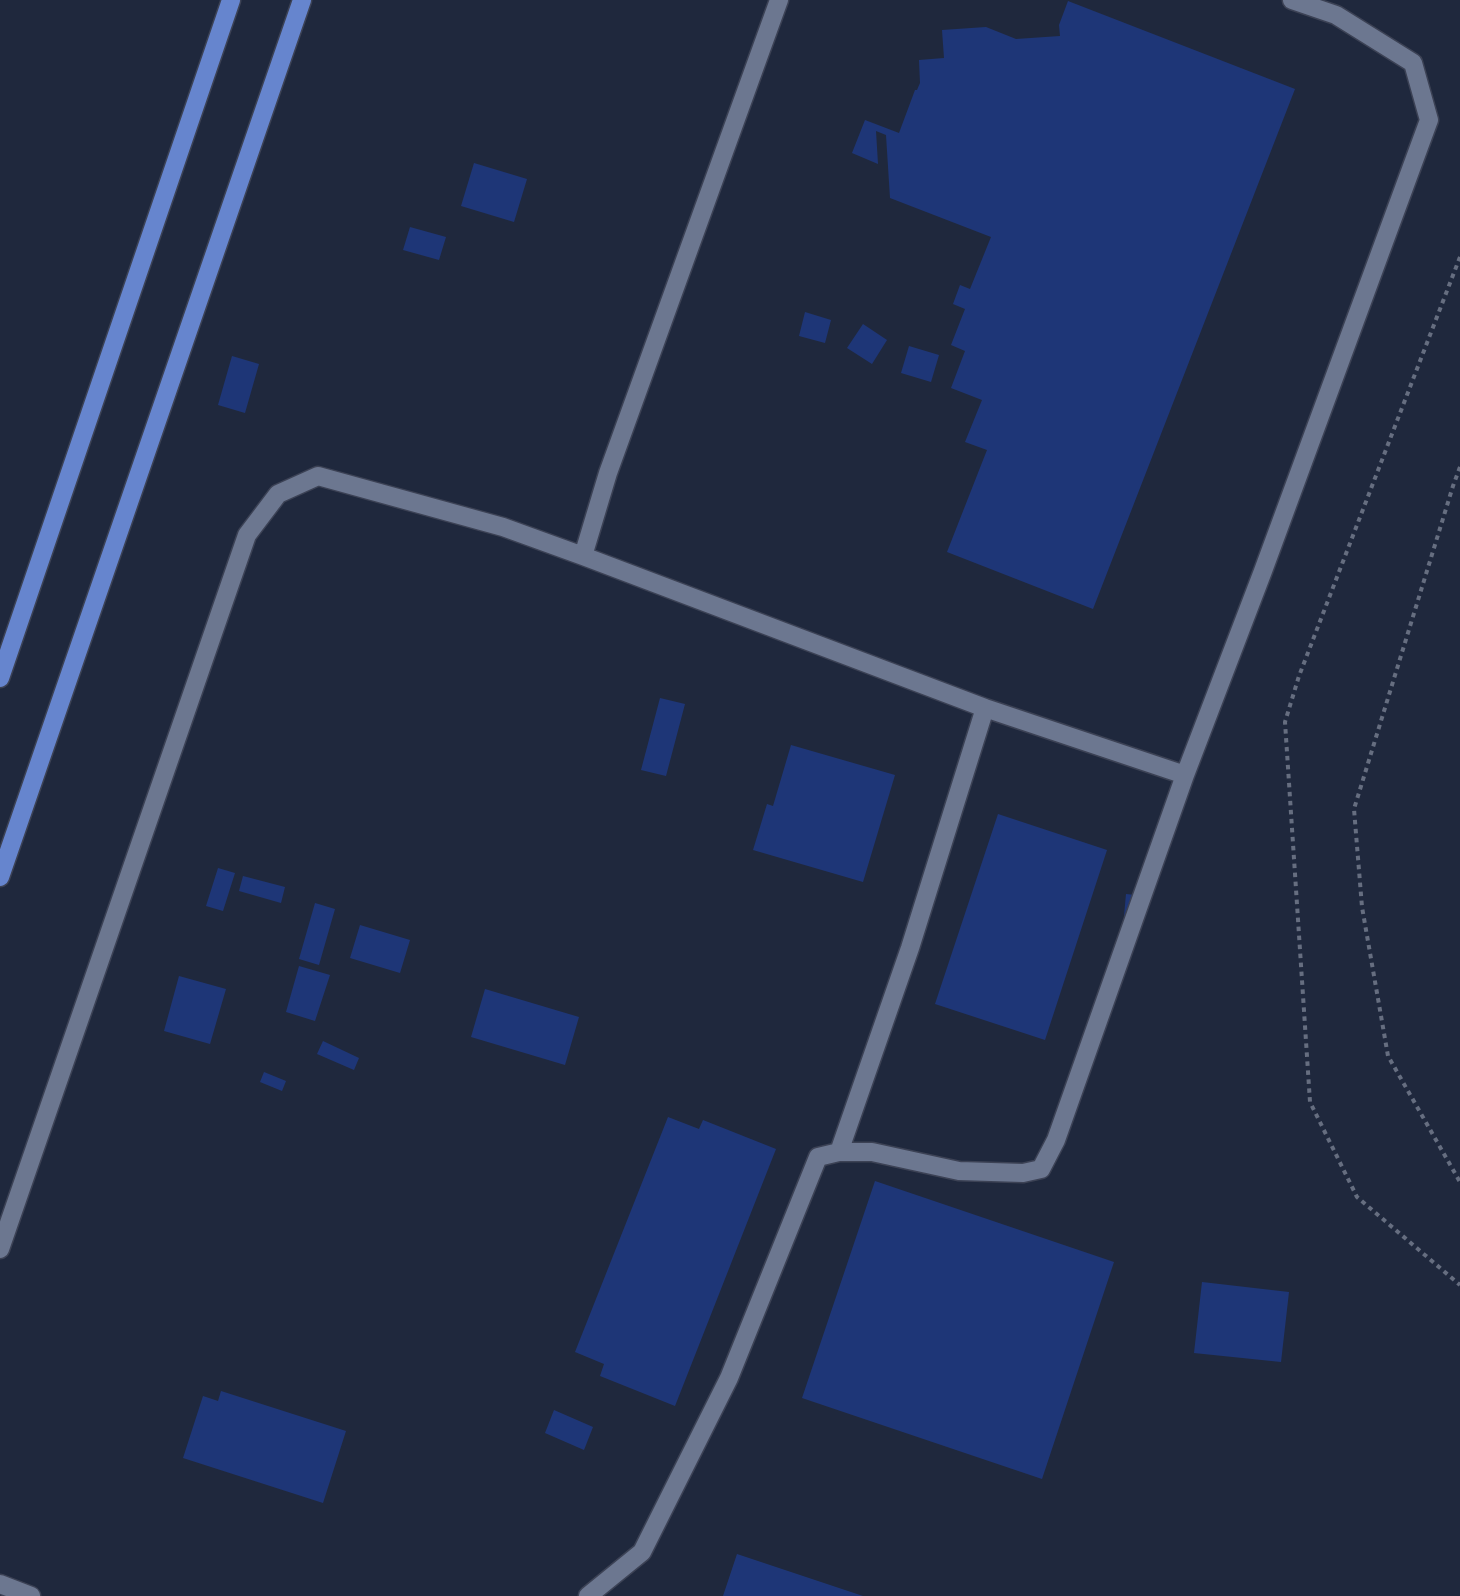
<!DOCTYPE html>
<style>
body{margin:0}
canvas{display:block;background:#1f283d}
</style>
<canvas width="1460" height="1596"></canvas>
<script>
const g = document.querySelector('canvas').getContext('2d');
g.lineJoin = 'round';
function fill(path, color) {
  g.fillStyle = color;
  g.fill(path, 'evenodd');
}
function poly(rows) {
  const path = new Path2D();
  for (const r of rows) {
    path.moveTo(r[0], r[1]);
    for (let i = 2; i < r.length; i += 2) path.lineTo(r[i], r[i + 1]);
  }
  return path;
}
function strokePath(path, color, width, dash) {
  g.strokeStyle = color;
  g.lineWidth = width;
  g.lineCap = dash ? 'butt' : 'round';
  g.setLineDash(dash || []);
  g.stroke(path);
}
fill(poly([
 [1068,1,1295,89,1093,609,947,552,987,450,965,442,982,400,951,388,965,351,951,345,965,309,953,304,960,285,970,289,991,237,890,198,886,135,876,131,878,164,852,153,865,120,899,133,915,90,917,90,920,83,919,60,944,58,942,30,986,27,1016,39,1060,36,1059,25],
 [474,163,527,179,514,222,461,206],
 [410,227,446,237,439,260,403,250],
 [805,312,831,320,825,343,799,336],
 [863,324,887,340,872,364,847,348],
 [909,346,939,355,931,382,901,373],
 [232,356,259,364,245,413,218,405],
 [660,698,685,704,666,776,641,770],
 [791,745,895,775,863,882,753,850,767,804,773,806],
 [998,814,1107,850,1045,1040,935,1004],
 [218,868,235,873,223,911,206,906],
 [243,876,285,887,281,903,239,891],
 [1126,894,1145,896,1142,918,1124,916],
 [315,903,335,909,319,965,299,959],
 [360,925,410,940,400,973,350,958],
 [299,966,330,975,315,1021,286,1012],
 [179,976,226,989,210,1044,164,1031],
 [485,989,579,1017,565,1065,471,1037],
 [323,1041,359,1058,354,1070,317,1054],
 [264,1072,286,1081,282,1091,260,1082],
 [668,1117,699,1129,703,1120,776,1149,675,1406,600,1376,604,1364,575,1352],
 [875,1181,1114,1262,1042,1479,802,1398],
 [1202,1282,1289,1292,1281,1362,1194,1353],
 [221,1391,346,1431,323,1503,183,1458,203,1396,218,1401],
 [554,1410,593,1427,584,1450,545,1433],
 [737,1554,863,1596,723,1596]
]), '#1e3677');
const minor = poly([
 [583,556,608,473,779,0],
 [839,1152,910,948,985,708],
 [0,1249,247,535,278,494,318,476,503,527,583,556,985,708,1185,775],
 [0,1584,31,1596],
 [588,1596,642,1552,729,1378,818,1157,839,1152,872,1152,959,1171,1023,1173,1041,1169,1056,1140,1185,775,1263,571,1429,120,1413,63,1336,15,1292,0]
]);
const major = poly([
 [0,678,231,0],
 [0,877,302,0]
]);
strokePath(minor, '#3c4255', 21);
strokePath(major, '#3c4255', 21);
strokePath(poly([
 [1460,257,1299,676,1285,722,1310,1102,1357,1197,1460,1285],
 [1460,467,1453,486,1354,809,1362,907,1388,1056,1460,1182]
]), '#666e80', 4, [4.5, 4.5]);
strokePath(minor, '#6c7790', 18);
strokePath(major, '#6685ce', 18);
</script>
